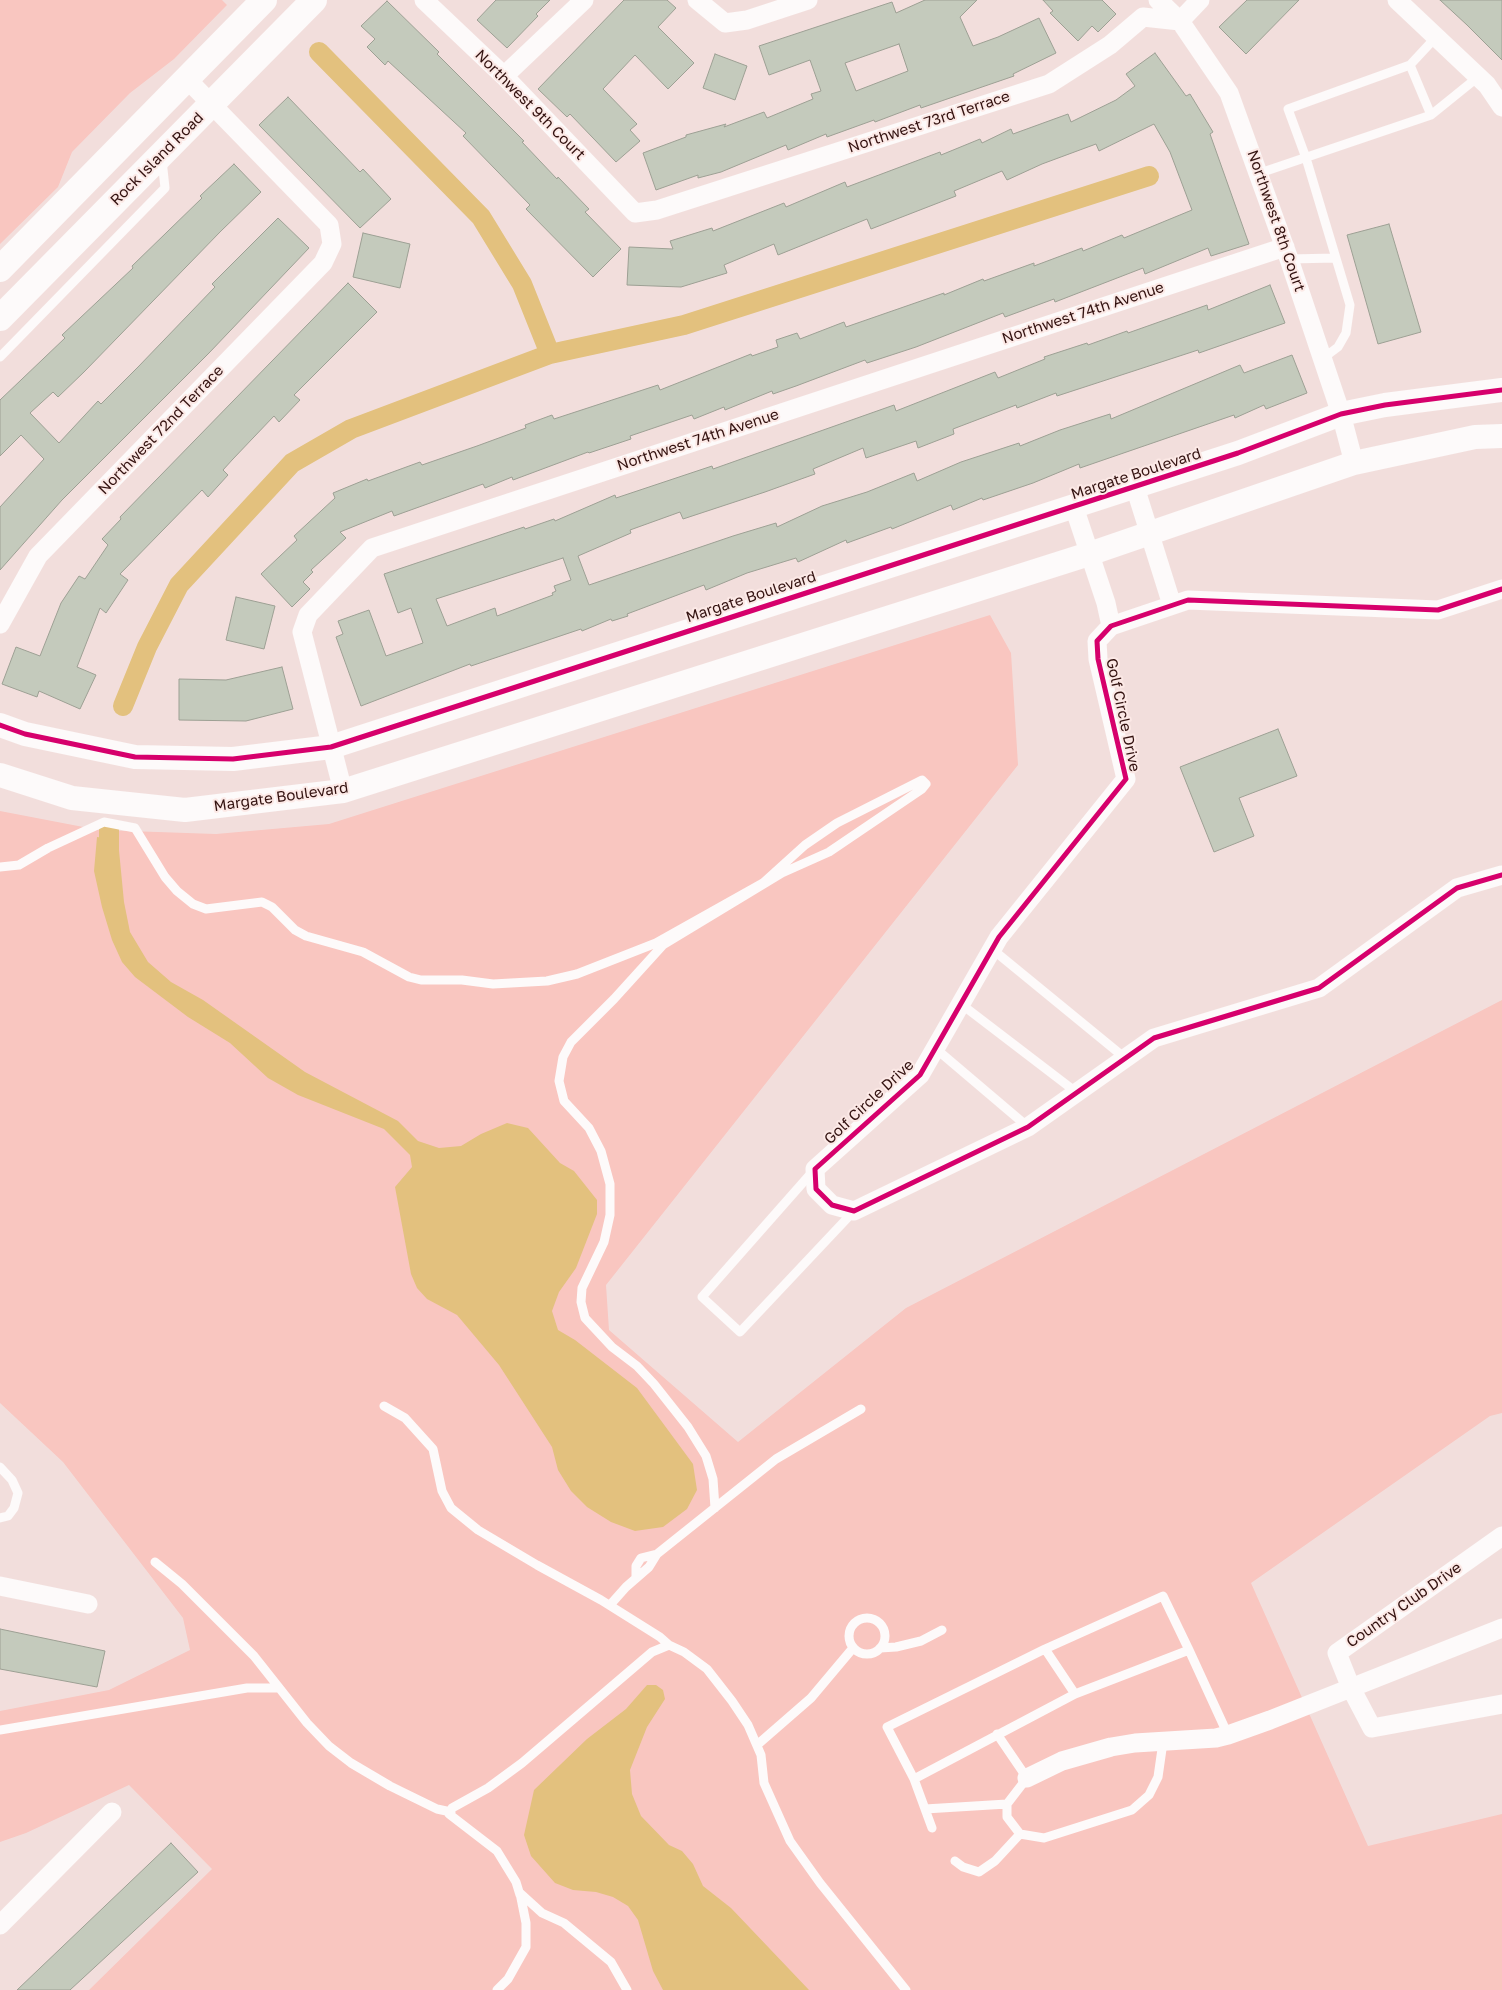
<!DOCTYPE html>
<style>
body{margin:0}
canvas{display:block;background:#f2dedc}
</style>
<canvas width="1502" height="1990"></canvas>
<script>
const g = document.querySelector('canvas').getContext('2d');
g.lineJoin = 'round';
function fill(path, color) {
  g.fillStyle = color;
  g.fill(path, 'evenodd');
}
function poly(rows) {
  const path = new Path2D();
  for (const r of rows) {
    if (r.length === 3) {
      path.moveTo(r[0] + r[2], r[1]);
      path.arc(r[0], r[1], r[2], 0, 2 * Math.PI);
      continue;
    }
    path.moveTo(r[0], r[1]);
    for (let i = 2; i < r.length; i += 2) path.lineTo(r[i], r[i + 1]);
  }
  return path;
}
function strokePath(path, color, width, dash) {
  g.strokeStyle = color;
  g.lineWidth = width;
  g.lineCap = dash ? 'butt' : 'round';
  g.setLineDash(dash || []);
  g.stroke(path);
}
function label(font, color, halo, rows, align = 'center') {
  g.font = font + ' "Golos Text",sans-serif';
  g.lineWidth = 4;
  g.setLineDash([]);
  g.textBaseline = 'middle';
  g.strokeStyle = halo;
  g.fillStyle = color;
  for (const [text, x, y, turn = 0] of rows) {
    g.save();
    g.translate(x, y);
    g.rotate((+turn || 0) * Math.PI / 180);
    g.textAlign = isNaN(turn) ? turn : align;
    if (halo) g.strokeText(text, 0, 0);
    g.fillText(text, 0, 0);
    g.restore();
  }
}
fill(poly([
 [0,0,222,0,227,5,174,59,130,93,72,152,58,187,0,244],
 [990,615,1011,653,1018,765,606,1285,609,1330,738,1442,906,1308,1502,1000,1502,1413,1490,1416,1251,1583,1368,1846,1502,1814,1502,1990,89,1990,212,1869,129,1785,26,1833,0,1842,0,1711,109,1690,190,1650,183,1618,63,1462,0,1403,0,811,99,830,216,834,329,824]
]), '#f9c6c0');
fill(poly([
 [97,837,118,840,124,902,130,932,148,962,171,982,203,1000,305,1072,398,1121,418,1141,439,1148,461,1146,481,1134,507,1123,528,1128,560,1163,574,1171,597,1200,597,1214,576,1268,559,1292,552,1311,558,1330,575,1340,637,1388,693,1464,697,1490,687,1509,663,1527,635,1531,611,1522,587,1507,571,1491,558,1470,552,1447,499,1365,457,1315,427,1299,417,1288,411,1274,395,1187,412,1167,410,1155,384,1129,298,1095,268,1078,230,1043,188,1017,135,977,122,962,112,940,102,907,94,871],
 [647,1685,656,1685,663,1690,665,1699,647,1727,630,1770,632,1794,641,1816,669,1845,682,1851,693,1864,703,1886,731,1908,809,1990,663,1990,653,1971,638,1920,628,1906,613,1897,596,1892,573,1890,555,1883,531,1856,524,1835,534,1790,587,1739,626,1709]
]), '#e3c17e');
strokePath(poly([
 [319,52,481,217,522,284,550,354],
 [123,706,147,647,179,585,292,463,351,429,550,354,684,325,1149,176],
 [109,866,109,830]
]), '#e3c17e', 20);
const building = poly([
 [496,0,550,0,536,14,538,16,507,48,477,20,496,0],
 [624,0,667,0,676,8,658,27,694,63,668,89,635,55,603,89,637,124,630,130,640,141,616,162,570,114,567,117,538,89,624,0],
 [925,0,977,0,960,17,973,46,998,37,1039,18,1056,53,1013,74,1014,76,921,108,920,105,875,122,874,120,827,137,826,134,788,150,786,145,721,172,698,178,698,175,656,190,643,153,686,137,686,135,726,124,724,127,764,112,767,118,813,99,811,94,821,91,810,60,769,75,759,46,892,2,896,13,925,0],
 [899,44,908,71,856,91,845,63,899,44],
 [1043,0,1102,0,1116,14,1098,32,1092,26,1078,41,1050,13,1053,11,1043,0],
 [1247,0,1299,0,1246,54,1219,27,1247,0],
 [1440,0,1502,0,1502,60,1467,25,1440,0],
 [387,1,439,52,437,54,524,141,522,142,557,179,558,177,589,209,585,212,621,249,593,277,526,209,530,205,463,136,466,133,388,61,385,65,367,47,375,39,361,26,387,1],
 [1155,53,1186,96,1190,94,1213,132,1210,134,1249,244,1211,256,1208,248,1145,274,1143,268,1055,302,1054,299,1005,317,1003,313,916,347,867,363,865,360,796,386,773,394,772,391,725,410,724,407,694,419,692,415,630,436,631,439,589,453,588,452,513,480,512,477,485,488,483,484,394,516,392,511,340,532,346,538,311,570,313,572,303,582,310,589,292,607,261,574,297,540,294,536,335,498,333,493,367,479,368,481,420,462,422,465,477,446,526,428,525,425,552,415,554,419,658,385,660,390,751,354,752,356,778,347,776,340,797,333,800,339,844,322,846,327,944,293,944,295,983,279,984,281,1034,263,1034,266,1082,248,1083,251,1122,235,1124,238,1192,210,1170,152,1154,124,1099,151,1096,144,1042,164,1007,180,1002,171,954,191,956,196,871,229,867,219,778,255,774,244,724,265,727,273,681,287,627,285,629,247,673,249,670,241,712,228,713,231,784,203,786,207,845,182,847,187,940,152,941,155,980,139,982,143,1011,129,1013,134,1068,114,1071,122,1116,100,1135,86,1126,74,1155,53],
 [715,54,747,66,735,100,703,88,715,54],
 [288,97,360,172,363,169,391,199,360,228,259,125,288,97],
 [234,164,261,192,220,232,84,372,58,397,53,392,30,413,59,443,98,401,101,404,138,367,215,287,212,284,278,218,309,248,209,353,62,500,0,570,0,507,44,459,21,435,0,456,0,400,65,338,62,335,133,268,132,266,202,198,200,196,234,164],
 [1389,224,1421,332,1378,344,1347,235,1389,224],
 [363,233,410,244,400,288,353,277,363,233],
 [348,283,377,312,294,395,300,400,279,422,274,416,233,459,223,470,228,475,208,497,202,490,120,574,128,580,106,613,100,608,77,667,96,675,80,709,39,691,37,697,2,684,16,647,40,656,61,603,79,576,85,579,108,545,102,539,121,519,120,517,348,283],
 [1270,285,1285,323,1199,353,1198,350,1057,396,1056,393,1017,408,1016,405,953,429,954,434,918,448,916,441,866,458,863,448,813,469,815,474,765,492,683,519,680,512,630,530,631,533,578,556,589,585,733,536,776,523,777,527,822,506,867,492,914,473,917,481,961,462,1019,443,1020,446,1060,430,1110,414,1111,419,1240,365,1244,373,1292,355,1307,393,1266,409,1264,405,1235,418,1234,415,1080,468,1079,464,1033,483,983,500,982,498,953,510,951,505,892,529,891,527,847,543,846,540,798,562,796,558,747,573,706,590,704,585,627,614,628,616,612,621,611,619,582,631,581,629,471,666,470,664,361,706,336,637,343,634,338,621,369,610,386,656,423,643,411,608,398,613,384,574,524,527,525,529,554,519,555,521,615,495,616,498,712,466,713,469,894,405,896,411,995,372,998,378,1045,359,1044,357,1087,343,1088,345,1127,331,1128,333,1207,305,1208,310,1270,285],
 [563,558,571,580,554,586,556,591,552,593,553,595,497,616,495,608,447,626,436,599,563,558],
 [236,597,275,606,264,649,226,640,236,597],
 [282,667,293,709,246,721,179,720,179,679,226,680,282,667],
 [1278,729,1297,776,1239,798,1254,836,1214,852,1180,767,1278,729],
 [0,1629,105,1651,97,1687,0,1669,0,1629],
 [171,1843,198,1872,70,1990,17,1990,171,1843]
]);
fill(building, '#c4cabc');
strokePath(building, '#9da094', 1);
strokePath(poly([
 [1410,65,1431,115],
 [1260,173,1431,115,1478,77],
 [1289,259,1336,258],
 [0,357,165,188,162,160],
 [1322,359,1338,347,1346,333,1350,305,1306,158,1288,109,1410,65,1436,37],
 [0,867,19,865,48,848,104,822,135,828,165,877,177,891,193,904,206,909,262,902,272,907,295,930,306,936,363,952,409,977,421,980,462,980,493,984,547,981,577,974,656,943,763,883,805,845,837,823,922,780,926,784,922,789,829,852,782,873,663,945,614,999,571,1042,563,1057,559,1081,564,1101,589,1128,601,1151,610,1184,610,1215,604,1242,582,1288,581,1302,585,1318,612,1347,637,1366,654,1384,688,1427,706,1456,713,1479,715,1508],
 [992,949,1125,1058],
 [961,1004,1076,1092],
 [935,1048,1028,1127],
 [814,1170,702,1297,740,1332,854,1211],
 [384,1406,405,1418,433,1449,442,1491,451,1508,478,1530,537,1565,601,1600,660,1637,669,1645],
 [0,1467,12,1480,18,1493,14,1508,8,1516,0,1518],
 [155,1562,182,1584,254,1656,307,1723,329,1746,351,1763,390,1786,437,1809,451,1812],
 [636,1578,636,1566,641,1558,657,1554],
 [610,1605,626,1587,649,1567,657,1554,776,1459,861,1409],
 [867,1636,18],
 [880,1648,896,1647,921,1641,942,1630],
 [1045,1649,1075,1694],
 [1189,1650,1075,1694,914,1779,887,1727,1045,1649,1163,1596,1189,1650,1228,1735],
 [0,1730,247,1688,279,1688],
 [997,1734,1027,1778,1007,1804,1007,1817,1020,1834,1044,1838,1132,1810,1149,1795,1158,1777,1163,1742],
 [757,1745,811,1698,853,1648],
 [914,1779,932,1828],
 [925,1809,1007,1804],
 [955,1861,963,1867,979,1872,995,1861,1020,1834],
 [520,1895,516,1882,497,1851,449,1814,452,1808,488,1788,522,1763,652,1652,669,1645,684,1652,707,1669,732,1701,748,1725,761,1755,764,1783,790,1841,820,1883,906,1990],
 [497,1990,508,1979,526,1947,526,1923,520,1893,542,1913,564,1923,611,1962,627,1990]
]), '#fdfafa', 9);
strokePath(poly([
 [424,0,504,76,635,213,657,210,1049,84,1110,45,1143,17,1180,21,1200,0],
 [697,0,725,23,747,20,808,0],
 [1158,0,1180,21,1229,93,1289,259,1341,414,1354,463],
 [1397,0,1487,85,1502,107],
 [504,76,584,0],
 [1135,487,1172,605],
 [1074,507,1106,603,1111,626],
 [1502,589,1438,610,1188,600,1111,626,1097,641,1098,659,1126,779,999,937,920,1075,815,1169,816,1189,832,1205,854,1211,1028,1127,1154,1038,1319,988,1457,888,1502,875],
 [0,624,38,556,323,263,332,244,329,225,186,78],
 [343,791,302,632,308,615,372,548,1285,247],
 [1502,1536,1337,1653,1351,1688,1372,1728,1502,1704],
 [0,1586,88,1604],
 [1027,1778,1062,1761,1111,1747,1135,1743,1216,1738,1228,1735,1270,1720,1502,1628],
 [0,1925,112,1812]
]), '#fdfafa', 19);
strokePath(poly([
 [0,725,25,734,135,757,233,759,331,747,1238,453,1341,414,1385,405,1502,390],
 [0,775,72,798,185,810,343,791,1089,554,1354,463,1475,437,1502,436]
]), '#fdfafa', 24);
strokePath(poly([
 [0,269,264,0],
 [0,318,314,0]
]), '#fdfafa', 26);
strokePath(poly([
 [1502,589,1438,610,1188,600,1111,626,1097,641,1098,659,1126,779,999,937,920,1075,815,1169,816,1189,832,1205,854,1211,1028,1127,1154,1038,1319,988,1457,888,1502,875],
 [0,725,25,734,135,757,233,759,331,747,1238,453,1341,414,1385,405,1502,390]
]), '#d6006c', 5);
label('15px', '#331210', '#fce9e6', [
 ["Northwest 9th Court",530,105,45],
 ["Northwest 73rd Terrace",929,122,-18],
 ["Rock Island Road",157,159,-45],
 ["Northwest 8th Court",1276,221,71],
 ["Northwest 74th Avenue",1083,313,-18],
 ["Northwest 72nd Terrace",161,430,-46],
 ["Northwest 74th Avenue",698,440,-18],
 ["Margate Boulevard",1136,474,-18],
 ["Margate Boulevard",751,597,-18],
 ["Golf Circle Drive",1123,715,78],
 ["Margate Boulevard",281,797,-8],
 ["Golf Circle Drive",869,1102,-43],
 ["Country Club Drive",1404,1605,-35]
]);
</script>
